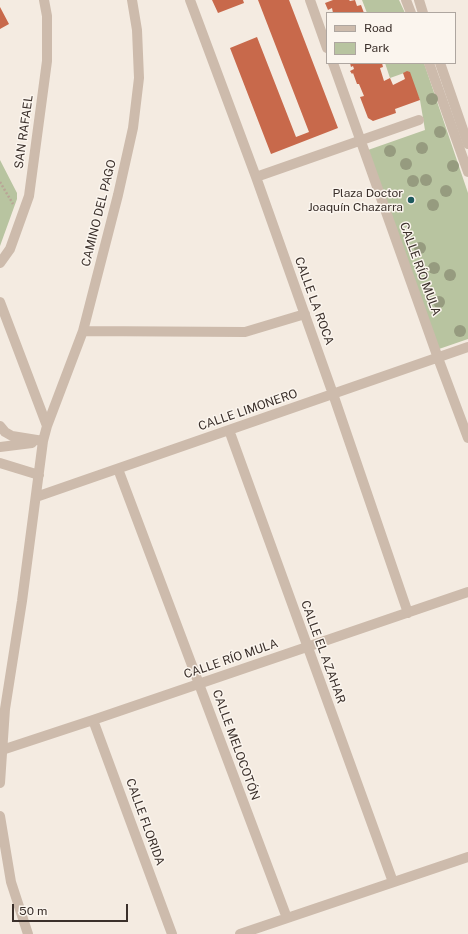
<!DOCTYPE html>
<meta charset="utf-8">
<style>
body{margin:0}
#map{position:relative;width:468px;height:934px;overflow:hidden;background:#f4ebe1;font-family:"Public Sans",sans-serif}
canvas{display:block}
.legend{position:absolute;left:326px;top:12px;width:130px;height:52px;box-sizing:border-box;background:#fbf5ee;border:1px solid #aea6a0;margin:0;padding:5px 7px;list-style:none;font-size:12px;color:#3b302b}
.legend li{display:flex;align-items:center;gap:8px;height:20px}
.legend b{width:20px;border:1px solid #aea6a0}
.scale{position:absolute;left:12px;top:904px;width:116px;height:18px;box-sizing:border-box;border:2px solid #3b302b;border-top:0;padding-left:5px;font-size:12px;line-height:14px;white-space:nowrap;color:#3b302b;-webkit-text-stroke:3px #fbf5ee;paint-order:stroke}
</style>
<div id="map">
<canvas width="468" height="934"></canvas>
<ul class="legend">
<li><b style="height:5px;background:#cdbbac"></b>Road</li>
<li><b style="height:11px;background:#b8c4a0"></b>Park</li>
</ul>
<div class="scale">50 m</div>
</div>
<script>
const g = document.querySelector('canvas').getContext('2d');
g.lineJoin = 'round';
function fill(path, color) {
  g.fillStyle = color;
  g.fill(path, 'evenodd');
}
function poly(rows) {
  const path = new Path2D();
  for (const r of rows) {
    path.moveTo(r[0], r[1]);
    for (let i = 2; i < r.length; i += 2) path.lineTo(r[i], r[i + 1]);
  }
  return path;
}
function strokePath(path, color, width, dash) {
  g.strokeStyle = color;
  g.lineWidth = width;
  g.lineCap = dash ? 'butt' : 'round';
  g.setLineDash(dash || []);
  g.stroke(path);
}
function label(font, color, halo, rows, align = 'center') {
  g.font = font + ' "Public Sans",sans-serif';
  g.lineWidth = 3;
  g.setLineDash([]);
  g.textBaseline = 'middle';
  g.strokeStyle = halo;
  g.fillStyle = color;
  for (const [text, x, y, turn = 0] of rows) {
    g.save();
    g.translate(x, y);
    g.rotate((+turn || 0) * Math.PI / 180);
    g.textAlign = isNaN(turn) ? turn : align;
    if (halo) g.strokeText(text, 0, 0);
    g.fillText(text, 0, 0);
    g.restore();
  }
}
fill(poly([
 [362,0,399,0,405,13,367,13],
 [385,63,424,63,468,193,468,339,439,349,368,150,425,130,420,100,407,72,390,78],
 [0,160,17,193,17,199,0,246]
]), '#b8c4a0');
fill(poly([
 [212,0,243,0,244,3,218,13],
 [258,0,289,0,338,128,271,154,230,48,257,37,296,137,309,132],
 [333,0,349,0,350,1,355,0,357,6,361,5,364,13,333,13,332,8,328,10,325,3],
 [0,7,9,24,0,29],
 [350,63,382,63,383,67,380,68,384,81,390,78,393,85,405,79,403,73,407,71,410,72,420,100,395,109,396,113,373,121,368,118,360,97,364,96,359,84,357,84,353,73,352,74,350,71,354,69,353,66,351,67]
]), '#c8694b');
strokePath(poly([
 [0,182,13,204]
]), '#b9a596', 2.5, [2, 2]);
strokePath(poly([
 [406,0,411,13],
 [429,63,468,172]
]), '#cdbbac', 10);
strokePath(poly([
 [190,0,256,177,333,394,408,613],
 [310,0,327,48],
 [419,0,423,13],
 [333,63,438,358,468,438],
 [440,63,468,144],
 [256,177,419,120],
 [0,263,10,249,29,196,47,61,47,16,44,0],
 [0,302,47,426],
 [83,331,245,332,305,314],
 [0,426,5,432,12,436,43,441],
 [229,430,393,882],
 [0,447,32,443],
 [0,463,39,475],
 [118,469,199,684,287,918],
 [36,497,468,347],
 [93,720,172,934],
 [2,750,93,720,468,592],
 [0,783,5,709,22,601,43,441,47,426,83,331,118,195,133,128,139,78,137,30,132,0],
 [0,816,11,882,28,934],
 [240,934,468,857]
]), '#cdbbac', 10);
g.fillStyle = '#969b7f';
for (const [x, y] of [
 [432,99],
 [440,132],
 [422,148],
 [390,151],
 [406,164],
 [453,166],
 [426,180],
 [413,181],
 [446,191],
 [433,205],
 [420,248],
 [434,268],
 [450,275],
 [439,302],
 [460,331]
]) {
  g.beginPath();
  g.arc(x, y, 6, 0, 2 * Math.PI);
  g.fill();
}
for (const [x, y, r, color] of [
 [411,200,4,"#1f5a5e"]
]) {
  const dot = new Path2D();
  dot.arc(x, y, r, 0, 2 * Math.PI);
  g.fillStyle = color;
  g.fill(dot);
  strokePath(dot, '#fbf5ee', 1.5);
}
label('12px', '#3b302b', '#fbf5ee', [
 ["SAN RAFAEL",24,132,-82],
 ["CAMINO DEL PAGO",99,213,-76],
 ["CALLE RÍO MULA",420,269,70],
 ["CALLE LA ROCA",314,301,70],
 ["CALLE LIMONERO",248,410,-19],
 ["CALLE EL AZAHAR",323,652,70],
 ["CALLE RÍO MULA",231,659,-19],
 ["CALLE MELOCOTÓN",236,745,70],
 ["CALLE FLORIDA",145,822,70]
]);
label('12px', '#3b302b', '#fbf5ee', [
 ["Plaza Doctor",403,193],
 ["Joaquín Chazarra",403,207]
], 'right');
</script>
